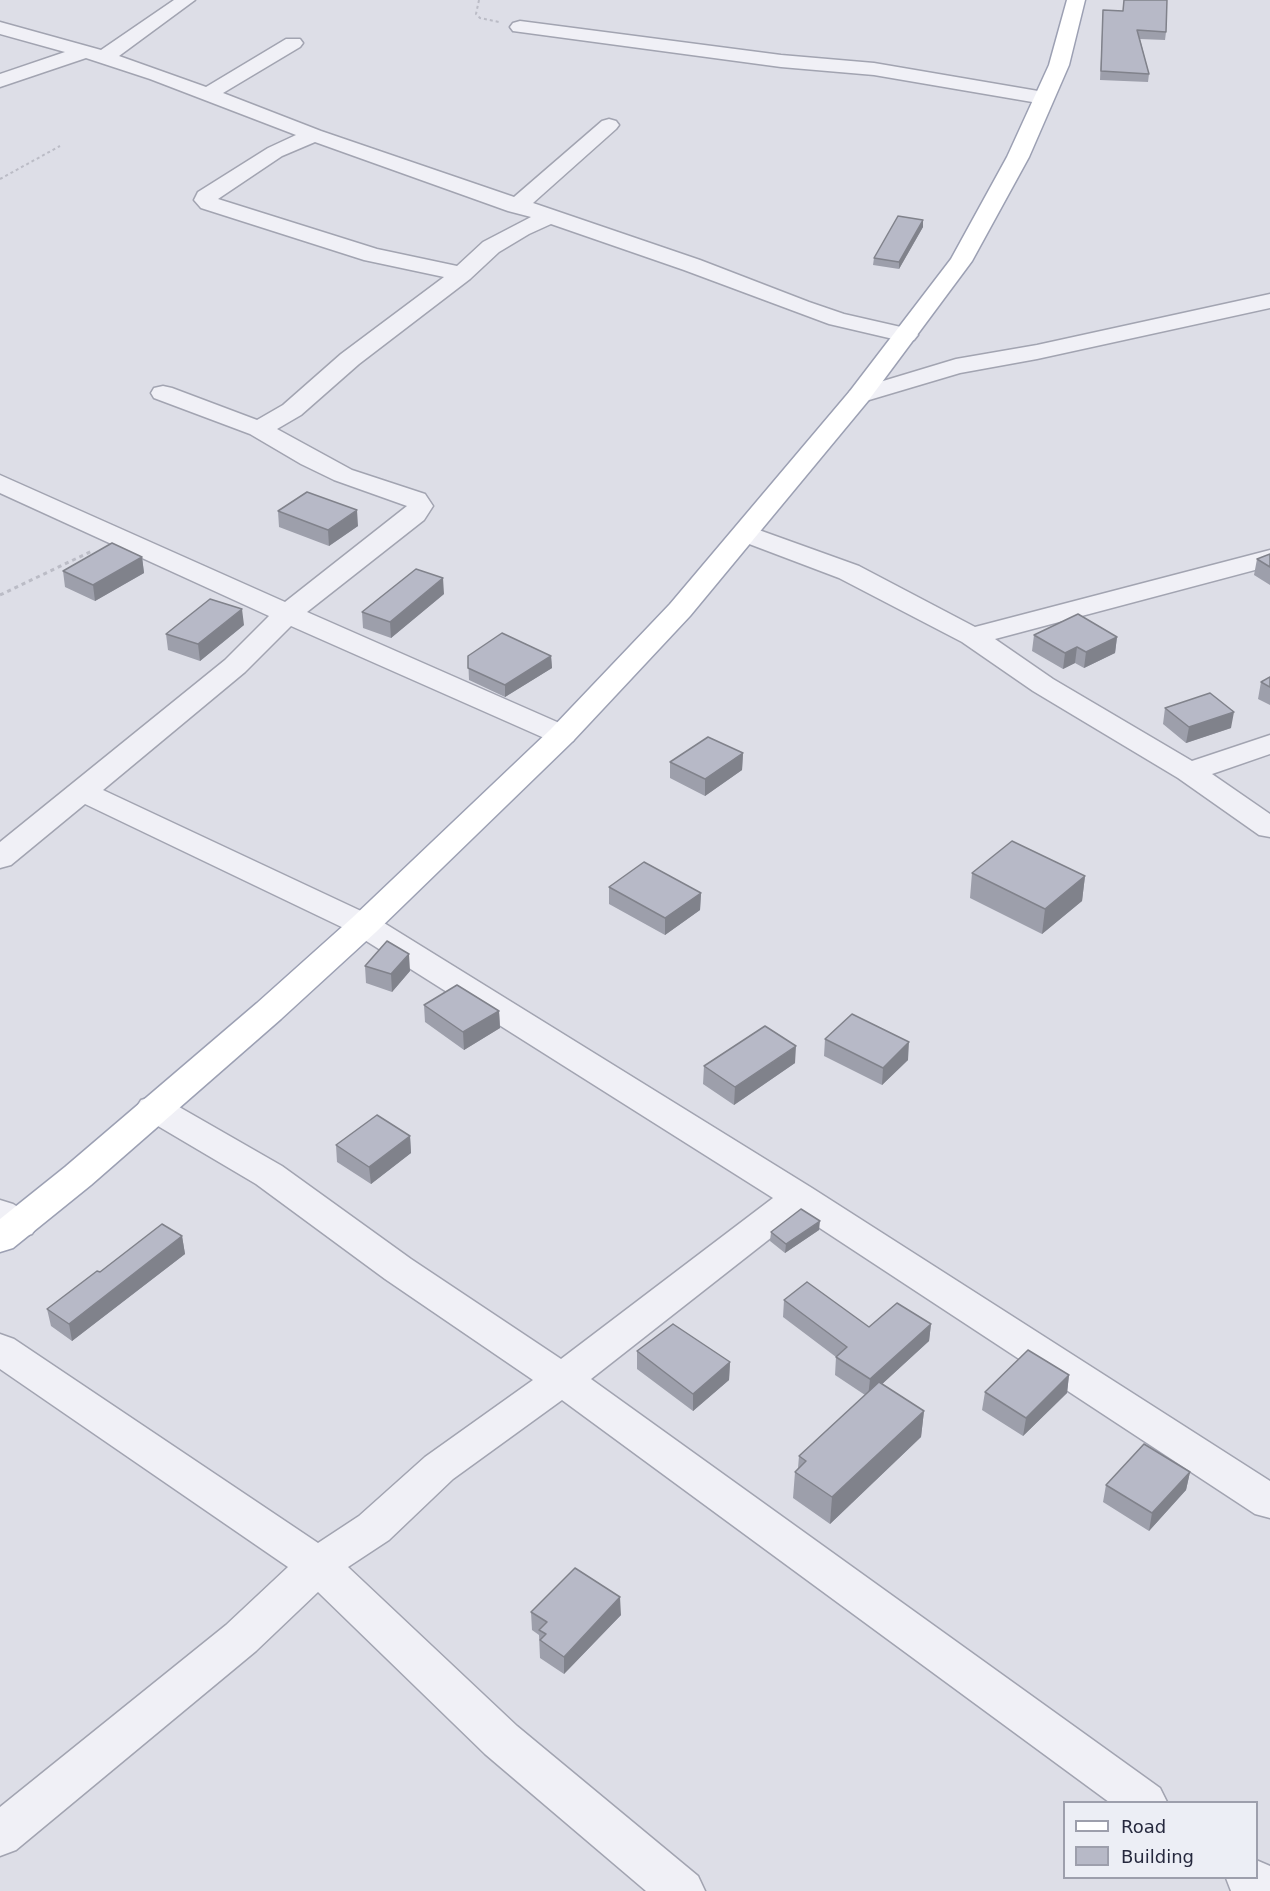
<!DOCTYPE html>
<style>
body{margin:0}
#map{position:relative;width:1270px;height:1891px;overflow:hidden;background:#dddee7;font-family:"DejaVu Sans",sans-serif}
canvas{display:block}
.legend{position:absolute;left:1063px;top:1801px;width:195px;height:78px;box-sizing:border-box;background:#eceef5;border:2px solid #9d9fac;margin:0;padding:8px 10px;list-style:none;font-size:18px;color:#26293e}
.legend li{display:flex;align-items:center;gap:12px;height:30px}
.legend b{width:30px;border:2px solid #9d9fac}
</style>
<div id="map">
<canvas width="1270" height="1891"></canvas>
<ul class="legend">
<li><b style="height:8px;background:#fff"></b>Road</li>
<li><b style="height:16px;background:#b7b9c7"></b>Building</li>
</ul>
</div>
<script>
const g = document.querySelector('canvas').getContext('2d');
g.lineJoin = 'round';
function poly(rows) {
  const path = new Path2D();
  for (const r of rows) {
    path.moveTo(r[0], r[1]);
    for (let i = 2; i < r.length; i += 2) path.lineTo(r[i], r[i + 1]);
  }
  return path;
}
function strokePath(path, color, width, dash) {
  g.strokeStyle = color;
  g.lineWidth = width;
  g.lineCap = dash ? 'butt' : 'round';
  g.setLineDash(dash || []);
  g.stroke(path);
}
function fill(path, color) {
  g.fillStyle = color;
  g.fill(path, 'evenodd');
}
const minor = poly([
 [174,0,195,0,119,56,206,87,286,39,300,39,303,43,300,47,223,93,321,131,514,197,602,121,609,119,616,121,619,125,616,129,533,203,700,260,809,302,844,314,914,330,918,335,914,340,906,342,829,324,684,270,551,224,529,234,499,252,470,279,359,364,301,415,277,429,352,470,425,494,433,506,424,520,307,612,573,729,577,735,573,741,562,744,551,741,291,626,245,672,103,790,376,918,812,1188,1270,1481,1270,1518,1255,1514,800,1215,591,1379,1160,1788,1167,1802,1109,1802,562,1400,453,1479,389,1540,348,1567,517,1726,698,1876,705,1891,646,1891,485,1754,318,1592,256,1651,16,1850,0,1856,0,1807,226,1625,288,1567,0,1369,0,1334,14,1339,318,1543,359,1516,425,1457,533,1380,385,1279,256,1184,141,1116,136,1108,141,1100,154,1096,167,1100,282,1166,411,1259,561,1359,773,1198,352,932,85,804,11,865,0,868,0,842,225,660,269,616,0,493,0,475,285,602,407,506,334,480,301,464,250,434,154,398,151,393,154,388,163,386,172,388,257,420,283,405,341,354,444,277,364,260,201,208,194,200,198,192,268,148,296,135,150,79,86,58,0,87,0,74,65,52,0,34,0,22,101,50,174,0],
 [315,142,508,211,531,217,483,242,457,266,377,249,218,199,282,156,315,142],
 [520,21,781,55,874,63,1044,92,1051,94,1054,98,1051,102,1044,104,874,75,781,67,513,31,510,27,513,23,520,21],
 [1270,294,1270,308,1037,359,960,373,859,403,850,401,847,396,850,391,956,359,1037,345,1270,294],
 [745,525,859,566,975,627,1270,550,1270,566,995,639,1053,679,1192,761,1270,735,1270,754,1212,774,1270,814,1270,837,1259,835,1178,778,1033,691,962,642,839,578,736,539,732,533,736,527,745,525],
 [0,1200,13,1204,32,1216,38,1225,32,1234,19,1238,0,1231,0,1200],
 [1256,1860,1270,1866,1270,1891,1231,1891,1226,1878,1256,1878,1256,1860]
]);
const major = poly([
 [1067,0,1085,0,1069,65,1029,157,972,261,868,401,690,616,573,741,376,932,281,1019,91,1185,13,1248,0,1252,0,1219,65,1167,257,1003,352,918,551,729,670,604,850,391,951,259,1007,157,1049,65,1067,0]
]);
strokePath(minor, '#a2a4b1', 3);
strokePath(major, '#9ca0b3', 3);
strokePath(poly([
 [479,0,476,14,480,18,499,22],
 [0,179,60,146]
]), '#bbbcc6', 2, [3, 3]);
strokePath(poly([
 [0,595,92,551]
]), '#bbbcc6', 3, [4, 4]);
fill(minor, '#f0f0f6');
fill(major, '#fff');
fill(poly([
 [1103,10,1166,32,1165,40,1140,39,1149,74,1148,82,1100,80],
 [923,220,923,227,899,269,873,265,874,258],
 [278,511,358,526,329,546,279,527],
 [1270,554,1270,585,1254,575,1257,559],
 [142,557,144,573,95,601,65,587,63,571],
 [444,594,391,638,363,628,362,612],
 [244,625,200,661,168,650,166,634],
 [1034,635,1117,637,1115,653,1084,668,1075,663,1063,669,1032,651],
 [468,656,551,656,552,668,505,697,469,680],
 [1270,677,1270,705,1258,699,1261,682],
 [1165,708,1231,728,1186,743,1163,724],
 [743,753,742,770,705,796,670,778,670,762],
 [972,873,1085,876,1082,901,1042,934,970,898],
 [609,887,701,893,700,910,665,935,609,904],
 [365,966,410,971,392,992,366,983],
 [424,1005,499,1011,500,1028,464,1050,425,1022],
 [825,1039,908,1060,882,1085,824,1056],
 [795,1063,734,1105,703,1084,704,1066],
 [410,1136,411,1153,371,1184,337,1162,336,1145],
 [819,1230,785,1253,770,1241,771,1232],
 [182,1236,185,1254,72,1341,51,1326,47,1309,100,1272],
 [784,1300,869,1327,931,1324,929,1341,882,1384,924,1411,921,1437,830,1524,793,1498,795,1472,798,1468,799,1456,865,1395,835,1375,836,1357,783,1317],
 [637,1351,730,1362,729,1380,693,1411,637,1369],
 [1069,1375,1067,1393,1023,1436,982,1410,985,1392],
 [1190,1472,1186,1490,1149,1531,1103,1502,1106,1485],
 [531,1612,621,1615,564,1674,540,1658,539,1635,532,1630]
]), '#9d9fab');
fill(poly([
 [923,220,923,227,899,269,899,262],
 [357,510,358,526,329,546,328,530],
 [142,557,144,573,95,601,93,585],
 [443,578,444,594,391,638,390,622],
 [242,609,244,625,200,661,198,644],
 [1117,637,1115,653,1084,668,1086,652],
 [1077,647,1075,663,1063,669,1065,653],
 [551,656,552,668,505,697,505,685],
 [1234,712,1231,728,1186,743,1189,727],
 [743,753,742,770,705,796,705,779],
 [1085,876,1082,901,1042,934,1045,909],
 [701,893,700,910,665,935,665,918],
 [409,954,410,971,392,992,391,974],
 [499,1011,500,1028,464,1050,463,1032],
 [909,1042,908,1060,882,1085,883,1068],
 [796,1046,795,1063,734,1105,735,1087],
 [410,1136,411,1153,371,1184,369,1167],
 [820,1221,819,1230,785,1253,786,1244],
 [182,1236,185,1254,72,1341,69,1324],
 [931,1324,929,1341,868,1397,870,1379],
 [730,1362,729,1380,693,1411,693,1394],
 [1069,1375,1067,1393,1023,1436,1026,1418],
 [924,1411,921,1437,830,1524,832,1497],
 [1190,1472,1186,1490,1149,1531,1152,1513],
 [620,1597,621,1615,564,1674,564,1657]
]), '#80828b');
const building = poly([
 [1124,0,1167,0,1166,32,1137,30,1149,74,1101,71,1103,10,1123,11,1124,0],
 [898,216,923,220,899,262,874,258,898,216],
 [307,492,357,510,328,530,278,511,307,492],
 [112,543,142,557,93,585,63,571,112,543],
 [1270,554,1270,567,1257,559,1270,554],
 [416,569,443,578,390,622,362,612,416,569],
 [210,599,242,609,198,644,166,634,210,599],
 [1078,614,1117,637,1086,652,1077,647,1065,653,1034,635,1078,614],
 [502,633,551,656,505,685,468,668,468,656,502,633],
 [1270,677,1270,687,1261,682,1270,677],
 [1210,693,1234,712,1189,727,1165,708,1210,693],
 [708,737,743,753,705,779,670,762,708,737],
 [1012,841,1085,876,1045,909,972,873,1012,841],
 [644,862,701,893,665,918,609,887,644,862],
 [387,941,409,954,391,974,365,966,387,941],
 [457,985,499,1011,463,1032,424,1005,457,985],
 [852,1014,909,1042,883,1068,825,1039,852,1014],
 [765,1026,796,1046,735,1087,704,1066,765,1026],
 [377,1115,410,1136,369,1167,336,1145,377,1115],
 [801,1209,820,1221,786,1244,771,1232,801,1209],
 [162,1224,182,1236,69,1324,47,1309,97,1271,100,1272,162,1224],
 [807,1282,869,1327,897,1303,931,1324,870,1379,836,1357,847,1347,784,1300,807,1282],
 [673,1324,730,1362,693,1394,637,1351,673,1324],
 [1028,1350,1069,1375,1026,1418,985,1392,1028,1350],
 [879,1382,924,1411,832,1497,795,1472,806,1461,799,1456,879,1382],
 [1144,1444,1190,1472,1152,1513,1106,1485,1144,1444],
 [575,1568,620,1597,564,1657,540,1640,546,1634,539,1630,547,1622,531,1612,575,1568]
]);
fill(building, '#b7b9c7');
strokePath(building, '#80828b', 1.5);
</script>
